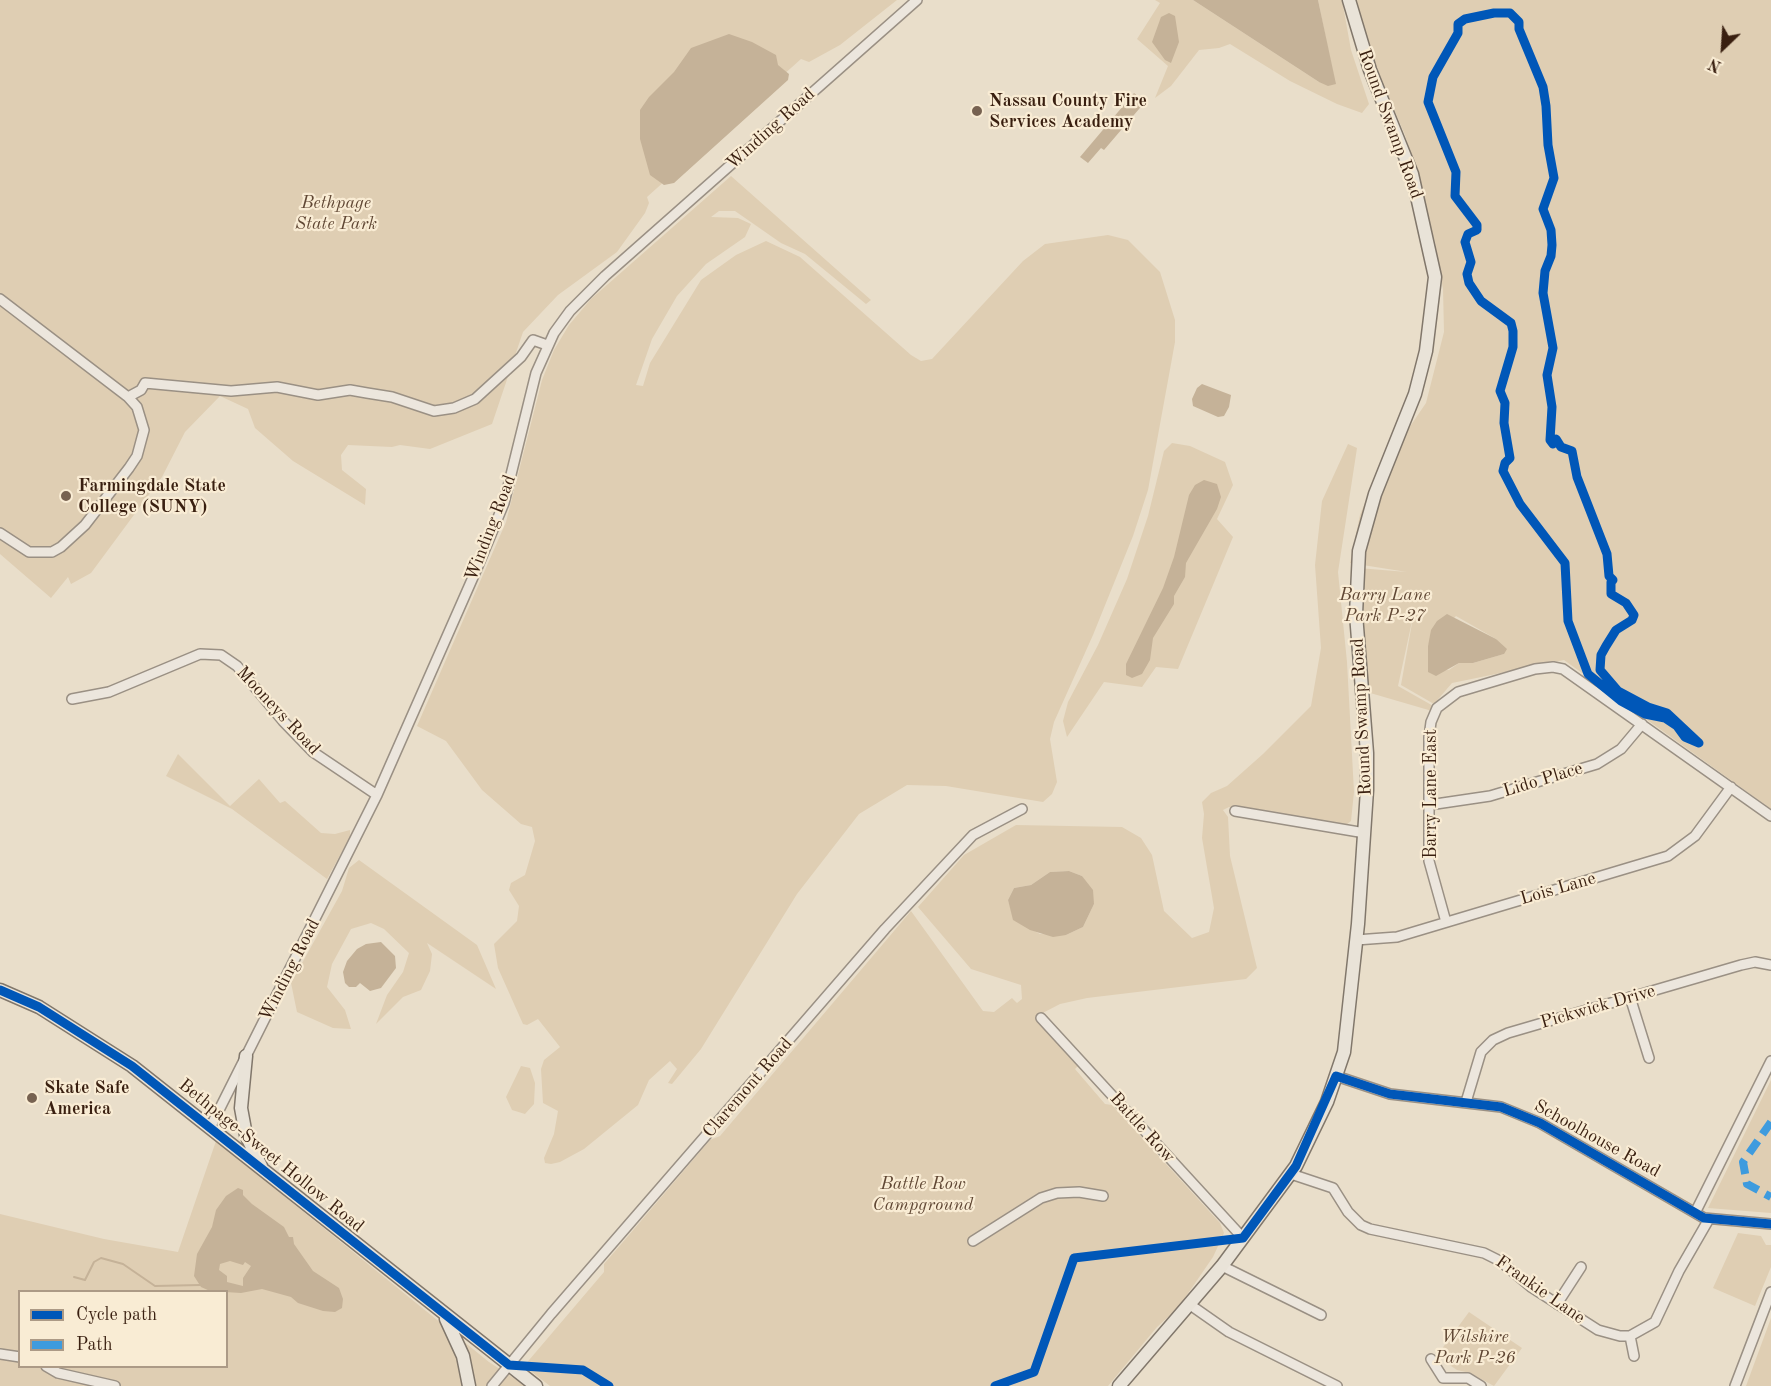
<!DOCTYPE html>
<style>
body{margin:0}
#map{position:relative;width:1771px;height:1386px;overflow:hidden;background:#e9deca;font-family:"Old Standard TT",serif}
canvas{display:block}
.legend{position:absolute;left:18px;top:1290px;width:210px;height:78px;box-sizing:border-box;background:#f9ecd4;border:2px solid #ac9a86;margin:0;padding:8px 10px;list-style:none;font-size:18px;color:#391f10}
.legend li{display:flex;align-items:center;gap:12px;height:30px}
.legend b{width:30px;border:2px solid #ac9a86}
.north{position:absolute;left:1693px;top:18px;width:60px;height:60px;-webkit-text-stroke:4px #f9ecd4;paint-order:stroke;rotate:205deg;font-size:16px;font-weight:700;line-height:24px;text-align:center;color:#391f10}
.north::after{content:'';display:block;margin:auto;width:21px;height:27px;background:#391f10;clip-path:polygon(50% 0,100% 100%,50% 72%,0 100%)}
</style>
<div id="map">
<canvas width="1771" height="1386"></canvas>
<ul class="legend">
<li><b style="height:8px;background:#0057b8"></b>Cycle path</li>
<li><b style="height:8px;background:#3e9bde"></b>Path</li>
</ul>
<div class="north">N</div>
</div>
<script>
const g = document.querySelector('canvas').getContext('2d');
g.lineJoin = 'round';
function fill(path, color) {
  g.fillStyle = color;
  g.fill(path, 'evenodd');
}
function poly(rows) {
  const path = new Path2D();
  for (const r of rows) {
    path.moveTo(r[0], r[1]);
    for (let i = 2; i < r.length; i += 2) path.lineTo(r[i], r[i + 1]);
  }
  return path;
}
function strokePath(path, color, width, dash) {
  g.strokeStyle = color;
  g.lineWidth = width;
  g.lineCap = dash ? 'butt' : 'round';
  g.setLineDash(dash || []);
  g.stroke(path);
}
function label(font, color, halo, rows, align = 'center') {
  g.font = font + ' "Old Standard TT",serif';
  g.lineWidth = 4.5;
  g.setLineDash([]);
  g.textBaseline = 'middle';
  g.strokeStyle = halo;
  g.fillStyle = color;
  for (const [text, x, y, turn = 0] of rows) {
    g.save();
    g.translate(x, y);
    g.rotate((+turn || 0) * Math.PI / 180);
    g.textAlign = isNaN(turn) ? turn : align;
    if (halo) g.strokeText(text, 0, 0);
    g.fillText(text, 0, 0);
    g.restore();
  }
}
fill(poly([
 [0,0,897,0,840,45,809,62,801,59,647,197,649,203,645,213,617,252,558,295,523,332,492,424,430,449,400,445,392,447,348,445,341,455,342,470,366,489,365,505,293,461,255,428,248,409,220,396,185,432,162,477,91,573,71,584,68,577,51,598,0,554],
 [1155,0,1193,0,1319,82,1335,83,1318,0,1342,0,1351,50,1369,104,1362,113,1337,104,1290,81,1230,44,1219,48,1199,50,1171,86,1155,98,1168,66,1137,39,1160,3],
 [1357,0,1771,0,1771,809,1564,660,1452,683,1434,704,1401,685,1414,612,1398,686,1435,707,1432,711,1360,690,1358,568,1407,572,1350,563,1360,515,1375,478,1426,403,1444,332,1443,289,1435,242,1405,135,1381,79,1363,30],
 [1456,616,1496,639,1504,654,1473,663,1459,663,1449,670,1428,671,1428,645],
 [731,176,871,300,866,304,805,254,781,243,735,211,719,211,711,217,738,218,751,224,745,237,706,264,677,296,652,339,636,385,643,386,650,363,701,280,736,255,766,241,800,257,911,355,921,361,932,359,1023,261,1045,244,1108,235,1128,240,1160,272,1175,320,1175,342,1148,490,1133,536,1093,635,1054,722,1050,739,1057,782,1052,794,1043,802,946,786,907,785,859,814,797,894,701,1049,672,1084,668,1083,677,1069,670,1061,649,1080,638,1105,584,1149,560,1162,551,1164,545,1163,544,1158,554,1134,558,1111,543,1103,541,1069,544,1060,560,1047,538,1019,527,1025,523,1024,498,968,494,944,517,921,519,906,509,890,511,883,525,875,535,841,532,827,521,824,482,790,446,741,417,726,506,522,542,380,554,350,569,325,591,299],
 [1172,443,1190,446,1225,462,1233,485,1217,519,1233,537,1178,669,1156,667,1142,687,1104,682,1067,737,1063,721,1068,702,1098,645,1127,579,1148,516,1164,451],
 [1348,444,1357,448,1338,572,1347,662,1354,792,1351,821,1346,825,1229,807,1223,810,1228,817,1230,856,1257,968,1246,979,1087,998,1060,1004,1035,1017,1078,1066,1075,1069,1105,1104,1112,1105,1220,1223,1224,1233,1213,1257,1178,1308,1157,1327,1108,1386,550,1386,524,1366,604,1272,604,1264,629,1235,710,1140,720,1136,911,911,983,1011,994,1012,1012,998,1017,1003,1022,999,1021,985,971,969,918,907,964,855,1016,825,1122,827,1141,838,1152,855,1164,911,1192,938,1209,932,1214,908,1202,838,1204,814,1202,802,1211,793,1227,786,1263,754,1311,706,1321,648,1315,565,1322,501],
 [1069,871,1082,876,1094,904,1083,927,1066,935,1040,934,1014,920,1008,900,1014,888,1031,885,1050,872],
 [178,754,230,806,259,779,280,803,285,801,321,833,335,834,350,830,350,837,327,879,232,809,166,776],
 [359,860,477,945,496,989,427,943,432,954,430,971,421,990,403,997,376,1024,387,995,403,972,409,953,384,929,371,923,351,929,332,964,327,987,345,1010,351,1029,333,1028,297,1012,291,983,342,891,349,868],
 [521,1066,530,1068,535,1083,534,1104,525,1114,512,1110,506,1097],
 [1771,1080,1771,1213,1708,1208],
 [216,1141,489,1362,526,1386,0,1386,0,1214,104,1239,178,1252],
 [20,1292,226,1292,226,1366,20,1366],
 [1738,1233,1761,1236,1766,1245,1771,1245,1771,1267,1755,1306,1713,1288],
 [1469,1312,1522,1348,1494,1386,1470,1373,1457,1370,1451,1366,1441,1350],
 [1771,1318,1771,1386,1746,1386]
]), '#dfceb3');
fill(poly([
 [1193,0,1318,0,1336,84,1328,86,1319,82],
 [1169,13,1175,16,1179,42,1171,63,1165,60,1152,42,1161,17],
 [729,34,752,42,776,55,778,65,789,74,788,80,674,183,664,185,650,175,640,139,640,110,649,97,674,72,691,48],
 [1134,93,1145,102,1104,150,1101,148,1088,163,1080,157],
 [1202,384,1231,395,1229,407,1224,416,1218,417,1193,406,1192,399,1197,388],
 [1204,480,1217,484,1221,497,1217,509,1186,563,1185,577,1174,596,1174,604,1153,638,1150,660,1142,674,1132,678,1126,675,1126,664,1163,588,1174,557,1189,495,1195,485],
 [1447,614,1496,639,1507,649,1504,654,1473,663,1459,663,1436,676,1428,672,1428,646,1431,630,1437,621],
 [1069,871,1082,876,1093,890,1094,904,1083,927,1066,935,1053,937,1030,930,1013,920,1008,900,1014,888,1031,885,1050,872],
 [381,942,395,956,396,968,381,988,370,991,360,983,356,987,349,987,345,983,343,972,347,961,357,949,366,944],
 [238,1188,243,1190,243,1195,252,1204,284,1227,289,1237,293,1237,294,1244,313,1271,339,1288,343,1299,342,1308,335,1312,323,1311,298,1303,291,1297,262,1289,241,1293,210,1291,201,1287,194,1276,197,1254,212,1227,216,1210,226,1196],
 [230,1261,243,1265,245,1262,251,1266,243,1278,243,1286,227,1282,227,1276,219,1270,220,1264]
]), '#c5b298');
strokePath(poly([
 [74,1277,85,1280,94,1262,101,1258,123,1264,155,1286,200,1285]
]), '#c5b298', 2);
const minor = poly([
 [0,299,128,397,137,407,144,430,137,456,129,468,85,525,61,547,52,552,29,552,0,533],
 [128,397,141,390,145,383,231,391,277,387,318,395,350,390,367,393,392,397,434,411,454,408,475,399,521,357,533,340,547,345],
 [72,699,109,692,200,654,221,655,237,666,283,721,313,752,377,795],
 [1429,805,1490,796,1597,764,1621,749,1642,724],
 [1235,811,1365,833],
 [1446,922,1429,861,1429,737,1431,722,1437,708,1458,692,1535,669,1553,667,1563,669,1771,816],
 [1356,940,1397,937,1668,856,1695,836,1731,787],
 [1630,997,1649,1058],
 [1041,1018,1243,1238],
 [1336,1076,1390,1094,1501,1107,1540,1123,1704,1218,1771,1224],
 [1466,1102,1481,1052,1493,1040,1508,1033,1741,965,1755,962,1771,965],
 [210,1128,377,795,478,566,504,503,536,373,554,333,570,311,605,276,917,0],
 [1291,1174,1333,1188,1348,1212,1361,1225,1370,1229,1484,1253,1500,1261,1531,1287,1598,1330,1620,1336,1630,1336,1655,1322,1679,1271,1709,1219],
 [1695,1213,1771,1061],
 [973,1241,1041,1198,1057,1193,1079,1192,1103,1196],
 [1222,1266,1321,1315],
 [1189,1304,1229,1332,1337,1386],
 [1557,1304,1581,1267],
 [1630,1336,1634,1356],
 [0,1354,20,1357],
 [1431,1359,1443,1378],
 [46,1366,58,1373,115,1386],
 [1443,1378,1468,1378,1481,1386],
 [492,1386,551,1314,885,929,973,835,1022,809],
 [1735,1386,1771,1292]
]);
const major = poly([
 [0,990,39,1007,132,1066,536,1386],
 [246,1056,241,1108,246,1135,261,1166],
 [446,1319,463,1356,469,1386],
 [1119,1386,1222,1266,1296,1166,1327,1102,1344,1052,1358,924,1367,790,1367,753,1356,614,1359,551,1375,494,1415,394,1426,351,1435,277,1412,174,1370,70,1349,0]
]);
strokePath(minor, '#9a9084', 12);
strokePath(major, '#81776b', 15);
strokePath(minor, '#ece6dd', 9);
strokePath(major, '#e9e3d8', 12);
strokePath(poly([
 [1771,1122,1743,1162,1747,1184,1771,1197]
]), '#3e9bde', 8, [15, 8]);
strokePath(poly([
 [1494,13,1510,13,1519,22,1519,29,1543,87,1546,106,1548,145,1554,178,1543,209,1551,230,1552,245,1551,256,1545,271,1543,293,1553,348,1547,375,1552,407,1550,440,1553,444,1556,439,1561,447,1572,451,1577,477,1607,554,1609,576,1613,580,1611,582,1611,594,1626,603,1634,615,1632,620,1616,630,1606,646,1601,655,1600,670,1618,691,1648,707,1667,713,1699,743,1685,737,1677,726,1665,718,1645,714,1621,701,1588,674,1568,621,1565,563,1520,504,1503,471,1505,463,1510,458,1504,423,1505,403,1500,391,1513,347,1513,331,1511,323,1481,301,1469,283,1467,274,1471,262,1465,242,1468,234,1477,230,1477,225,1455,196,1456,172,1428,102,1433,77,1458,33,1458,24,1465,19,1494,13],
 [0,990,39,1007,132,1066,509,1365,583,1370,609,1386],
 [995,1386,1034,1372,1074,1258,1243,1238,1296,1166,1336,1076,1390,1094,1501,1107,1540,1123,1704,1218,1771,1224]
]), '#0057b8', 9);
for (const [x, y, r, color] of [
 [977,111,6,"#776251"],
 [66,496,6,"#776251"],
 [32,1098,6,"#776251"]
]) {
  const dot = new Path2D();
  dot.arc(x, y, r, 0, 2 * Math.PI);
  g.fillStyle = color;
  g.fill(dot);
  strokePath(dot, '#f9ecd4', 2);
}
label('bold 18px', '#391f10', '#f9ecd4', [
 ["Nassau County Fire",989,101],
 ["Services Academy",989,122],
 ["Farmingdale State",78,486],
 ["College (SUNY)",78,507],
 ["Skate Safe",44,1088],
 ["America",44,1109]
], 'left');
label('18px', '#391f10', '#f9ecd4', [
 ["Round Swamp Road",1390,124,70],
 ["Winding Road",771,129,-42],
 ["Winding Road",491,528,-69],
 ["Mooneys Road",278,711,47],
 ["Round Swamp Road",1362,717,-93],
 ["Lido Place",1543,780,-17],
 ["Barry Lane East",1431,794,-90],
 ["Lois Lane",1558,889,-16],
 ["Winding Road",290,970,-63],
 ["Pickwick Drive",1598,1007,-16],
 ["Claremont Road",748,1088,-49],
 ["Battle Row",1142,1128,48],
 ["Schoolhouse Road",1597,1139,29],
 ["Bethpage-Sweet Hollow Road",271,1156,39],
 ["Frankie Lane",1540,1290,35]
]);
label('italic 18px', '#604734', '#f9ecd4', [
 ["Bethpage",336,203],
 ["State Park",336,224],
 ["Barry Lane",1385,595],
 ["Park P-27",1385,616],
 ["Battle Row",923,1184],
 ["Campground",923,1205],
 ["Wilshire",1475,1337],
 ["Park P-26",1475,1358]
]);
</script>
